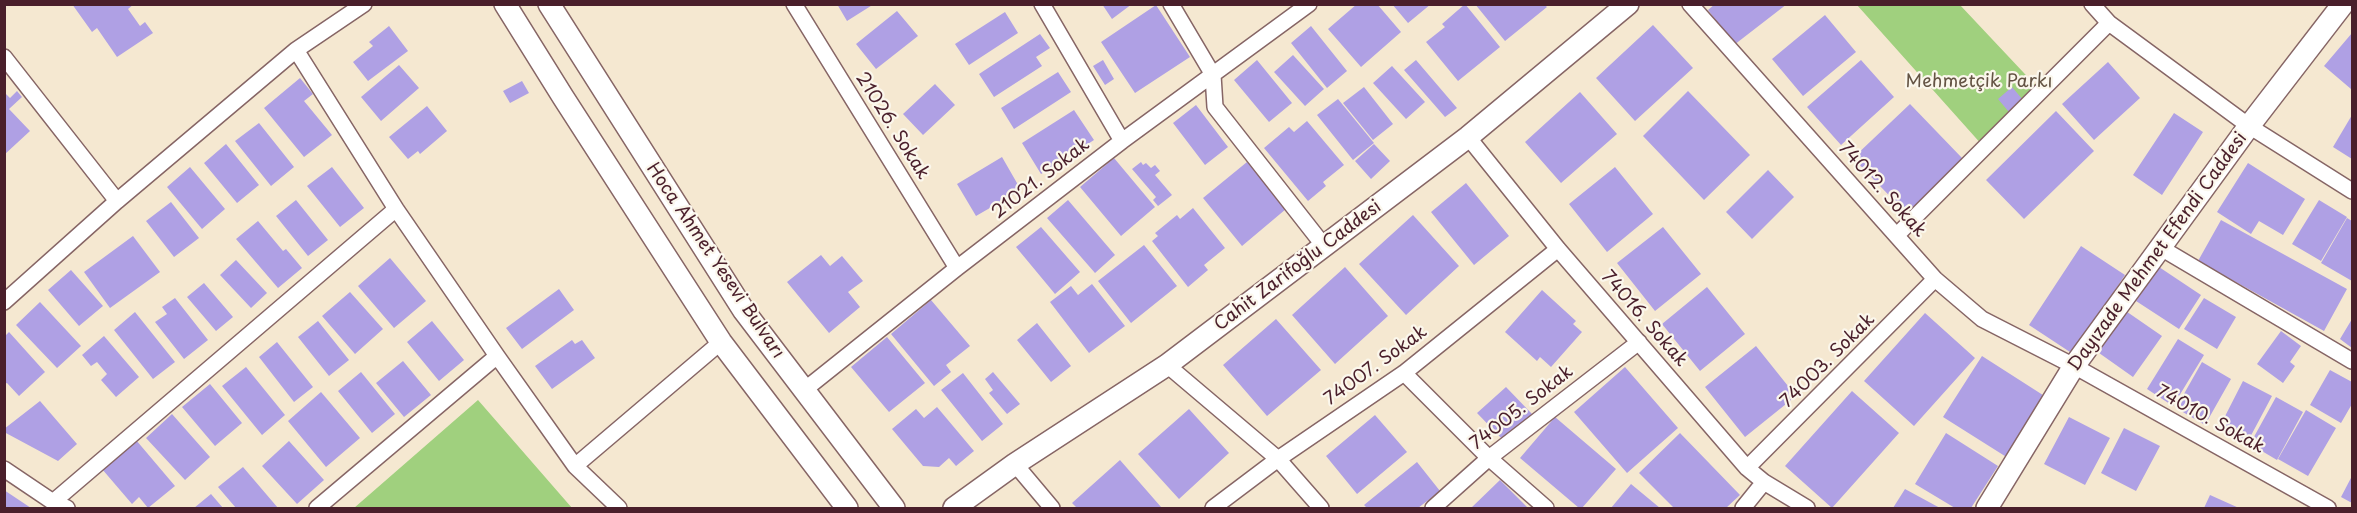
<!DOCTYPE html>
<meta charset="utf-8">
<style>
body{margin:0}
#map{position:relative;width:2357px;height:513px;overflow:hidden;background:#f5e8d1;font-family:"Playpen Sans",sans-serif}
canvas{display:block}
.frame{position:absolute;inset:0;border:6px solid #4a1f2b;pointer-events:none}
</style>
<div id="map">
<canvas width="2357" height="513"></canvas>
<div class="frame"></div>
</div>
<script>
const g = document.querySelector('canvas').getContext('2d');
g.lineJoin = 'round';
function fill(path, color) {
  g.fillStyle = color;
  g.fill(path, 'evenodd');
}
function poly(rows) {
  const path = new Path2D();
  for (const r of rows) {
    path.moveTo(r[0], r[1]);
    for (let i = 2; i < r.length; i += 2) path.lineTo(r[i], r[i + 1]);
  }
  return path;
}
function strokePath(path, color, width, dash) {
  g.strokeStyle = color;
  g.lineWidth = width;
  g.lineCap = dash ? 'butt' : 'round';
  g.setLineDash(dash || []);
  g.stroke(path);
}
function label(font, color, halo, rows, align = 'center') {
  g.font = font + ' "Playpen Sans",sans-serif';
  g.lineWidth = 4.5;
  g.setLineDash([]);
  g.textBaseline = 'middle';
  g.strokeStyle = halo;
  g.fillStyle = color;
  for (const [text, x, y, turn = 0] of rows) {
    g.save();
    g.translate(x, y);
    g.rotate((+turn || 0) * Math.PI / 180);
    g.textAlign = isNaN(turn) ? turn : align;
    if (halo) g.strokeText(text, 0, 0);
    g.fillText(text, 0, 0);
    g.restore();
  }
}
fill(poly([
 [1857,5,1960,5,2039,89,1983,146],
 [478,400,572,508,354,508]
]), '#a0d07e');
fill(poly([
 [72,4,134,4,128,9,140,26,145,22,153,33,117,57,97,28,92,32],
 [837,4,874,4,847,21],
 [1102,4,1132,4,1112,19],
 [1357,4,1377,4,1401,32,1361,67,1328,29],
 [1392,4,1431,4,1408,23],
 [1465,4,1500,47,1458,81,1426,42,1445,27,1442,24],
 [1475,4,1544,4,1547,7,1505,41],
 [1715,4,1787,4,1734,45,1708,10],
 [1156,5,1190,57,1135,93,1101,42],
 [897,11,918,36,876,69,856,44],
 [1005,12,1018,33,969,65,955,44],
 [1825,15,1856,52,1803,96,1772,59],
 [1653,25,1693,68,1635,121,1596,78],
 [389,26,408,51,368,81,353,62,373,46,369,42],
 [1311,26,1347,71,1327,88,1291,43],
 [2352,33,2352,87,2351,89,2324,66],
 [1040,34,1050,48,1036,57,1042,66,994,97,979,74],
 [1293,55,1324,89,1305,106,1274,72],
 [1103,60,1114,79,1105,85,1093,66],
 [1257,60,1292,103,1269,122,1234,80],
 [1416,60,1457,108,1445,117,1404,70],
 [1861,60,1894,97,1841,145,1807,107],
 [2108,62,2140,98,2094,140,2062,104],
 [399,65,419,88,381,121,361,97],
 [1392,66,1425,102,1406,119,1373,83],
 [1058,72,1071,92,1014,129,1001,108],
 [300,78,313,94,304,101,332,135,304,157,264,108],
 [522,81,529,93,510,103,503,91],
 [935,84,955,105,923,135,903,114],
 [1364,87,1393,124,1373,140,1343,103],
 [2012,87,2023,100,2009,112,1998,99],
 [17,91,22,97,9,109,30,131,4,155,4,92,10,98],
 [1688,91,1750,155,1704,200,1643,136],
 [1580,92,1617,134,1561,183,1525,142],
 [1338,99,1374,143,1353,160,1317,115],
 [1910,104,1963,159,1907,214,1853,158],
 [1196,105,1228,147,1205,165,1173,123],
 [427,106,447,131,420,154,418,151,408,159,389,137],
 [1074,110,1094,140,1041,174,1022,143],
 [2056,111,2094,151,2024,219,1986,180],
 [2174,113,2203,132,2162,195,2133,175],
 [2352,115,2352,159,2333,147],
 [1307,121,1344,165,1323,182,1326,186,1308,201,1264,148,1289,127,1294,132],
 [259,123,294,167,271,186,235,141],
 [226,144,259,185,237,203,204,163],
 [1374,144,1390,161,1371,179,1355,161],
 [1002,157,1021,190,976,216,957,184],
 [1114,158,1155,207,1121,236,1080,187],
 [1141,162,1143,165,1146,163,1151,168,1155,165,1160,171,1155,175,1172,195,1158,206,1153,200,1156,197,1132,169],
 [1247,162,1286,209,1242,246,1203,198],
 [2248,163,2305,199,2283,235,2259,221,2251,234,2217,212],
 [190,167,225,209,202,229,167,187],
 [332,167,364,208,340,227,307,186],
 [1615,167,1653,214,1607,252,1569,204],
 [1768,170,1794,197,1752,239,1726,212],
 [1466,183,1509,236,1474,265,1431,212],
 [296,200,328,240,308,256,276,216],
 [1068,200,1115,255,1095,273,1047,218],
 [2319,200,2347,217,2321,261,2292,244],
 [171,202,199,238,174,257,146,221],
 [1193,208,1225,248,1204,265,1208,270,1188,287,1152,241,1158,236,1155,233,1177,215,1180,219],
 [1413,215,1459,266,1406,315,1359,264],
 [2347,218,2352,221,2352,281,2321,263],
 [2221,220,2347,289,2324,331,2198,261],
 [258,221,283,251,286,249,302,268,278,288,236,239],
 [1041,227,1080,272,1055,294,1016,247],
 [1663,227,1701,274,1655,311,1617,263],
 [133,236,160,272,110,308,84,272],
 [1144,245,1177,286,1131,323,1098,281],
 [2081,246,2125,275,2073,354,2029,325],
 [821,255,830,266,842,256,863,281,848,292,860,307,829,333,787,282],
 [390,258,426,301,394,328,358,286],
 [236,260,267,293,251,308,220,275],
 [1345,267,1388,316,1335,364,1292,315],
 [2159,267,2201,295,2179,329,2136,301],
 [71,270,103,306,79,326,48,290],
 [204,283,233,317,216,331,187,297],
 [1092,284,1125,326,1089,353,1050,302,1071,286,1078,295],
 [1707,287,1745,334,1700,371,1662,324],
 [559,289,574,310,522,349,506,328],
 [1542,290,1576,321,1573,324,1582,332,1551,367,1540,357,1537,361,1505,332],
 [350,292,383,329,355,354,322,316],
 [175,298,208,340,184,359,155,322,167,314,162,307],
 [2204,298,2236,317,2217,349,2184,329],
 [931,300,970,346,946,365,951,372,934,386,891,334],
 [40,302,81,346,57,368,16,325],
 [2120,307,2162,336,2133,377,2092,348],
 [135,312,175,362,153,379,114,330],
 [1925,313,1975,358,1914,426,1864,381],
 [1276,319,1321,370,1267,416,1223,365],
 [2352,319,2352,348,2340,339],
 [318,321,349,360,329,376,298,337],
 [432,321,464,360,439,381,407,342],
 [1037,323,1071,366,1051,382,1017,340],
 [2281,331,2301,346,2290,362,2295,366,2283,383,2257,364],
 [9,332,45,372,19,396,7,383,4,384,4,337],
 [104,336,139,377,116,397,101,380,107,374,97,362,91,366,82,355],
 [887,337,925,383,889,412,851,367],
 [2178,339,2204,355,2173,406,2147,389],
 [572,340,575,344,582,340,595,358,552,389,535,366],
 [277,342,313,387,294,402,259,357],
 [1756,346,1796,396,1745,437,1705,387],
 [1982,356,2046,397,2008,458,1943,417],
 [403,361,431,395,404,417,376,383],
 [2202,362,2231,379,2205,425,2176,408],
 [246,367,285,415,262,435,222,386],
 [1625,367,1678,428,1627,473,1574,412],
 [2330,370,2352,382,2352,404,2341,423,2310,405],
 [361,372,395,414,372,433,338,391],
 [993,372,1020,404,1007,414,989,393,993,390,985,379],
 [963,373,1003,424,982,441,941,390],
 [2243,381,2272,396,2247,443,2219,428],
 [210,384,242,423,215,446,182,407],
 [1506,387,1532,414,1504,441,1477,413],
 [1852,391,1899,433,1832,508,1785,466],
 [321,392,360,438,326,467,288,421],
 [2276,397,2303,412,2277,460,2250,444],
 [40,401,77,444,58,461,4,432,4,429],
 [937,407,974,451,956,466,949,458,939,467,923,466,892,429,916,409,924,418],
 [1189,409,1229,453,1179,499,1138,454],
 [2306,410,2336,428,2308,476,2278,459],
 [172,414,210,457,185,480,146,438],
 [1375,415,1407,452,1357,494,1326,456],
 [1555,417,1616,469,1582,508,1579,508,1520,458],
 [2069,417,2110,438,2085,485,2044,464],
 [2124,428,2160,446,2136,491,2101,473],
 [1680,433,1740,495,1726,508,1674,508,1639,473],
 [1946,433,1998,466,1971,508,1955,508,1915,484],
 [136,440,175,486,148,508,139,497,132,504,102,469],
 [289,441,324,480,297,504,262,466],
 [1120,460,1161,507,1159,508,1077,508,1072,503],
 [1417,462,1440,491,1418,508,1367,508,1364,505],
 [243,467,278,508,236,508,218,487],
 [2352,476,2352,503,2341,497],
 [1500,480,1528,508,1471,508],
 [1631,484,1660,508,1611,508],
 [1905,489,1940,508,1893,508],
 [4,490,31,508,4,508],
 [211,494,223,508,194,508],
 [2210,495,2239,508,2204,508]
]), '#afa0e4');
const street = poly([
 [794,4,957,268],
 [1042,4,1122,141],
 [1171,4,1213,75,1215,107,1324,246],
 [1690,4,1935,279,1982,319,2074,366,2328,508],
 [2092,4,2109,23,2249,126,2352,191],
 [296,50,396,209,497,356,575,466,619,508],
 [4,57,117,201],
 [1468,137,1558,249,1747,468,1764,482,1807,508],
 [1897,235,2109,23],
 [2161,248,2352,361],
 [4,302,117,201,296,50,364,4],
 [1167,365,1278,459,1321,508],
 [1404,373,1489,458,1546,508],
 [803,391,957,268,1122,141,1309,4],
 [1015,464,1052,508],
 [575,466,721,342],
 [1747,468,1935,279],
 [4,469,53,502,67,508],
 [53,502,396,209],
 [317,508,497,356],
 [1213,508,1278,459,1404,373,1558,249],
 [1433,508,1489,458,1639,342],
 [1743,508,1764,482]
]);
const secondary = poly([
 [505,4,563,97,721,342,847,508],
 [549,4,744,311,894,508],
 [954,508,1015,464,1167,365,1468,137,1628,4],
 [1987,508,2074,366,2249,126,2343,4]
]);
strokePath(street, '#866565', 18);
strokePath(secondary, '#866565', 24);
strokePath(street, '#fff', 15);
strokePath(secondary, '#fff', 21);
label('18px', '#645444', '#fbf7ec', [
 ["Mehmetçik Parkı",1979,82]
]);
label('18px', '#4a1f2b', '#fbf7ec', [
 ["21026. Sokak",892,126,58],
 ["21021. Sokak",1041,179,-38],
 ["74012. Sokak",1882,190,48],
 ["Dayızade Mehmet Efendi Caddesi",2158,252,-54],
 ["Hoca Ahmet Yesevi Bulvarı",715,261,56],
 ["Cahit Zarifoğlu Caddesi",1298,266,-37],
 ["74016. Sokak",1644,319,49],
 ["74003. Sokak",1828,361,-45],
 ["74007. Sokak",1376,366,-36],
 ["74005. Sokak",1522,408,-38],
 ["74010. Sokak",2210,420,29]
]);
</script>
